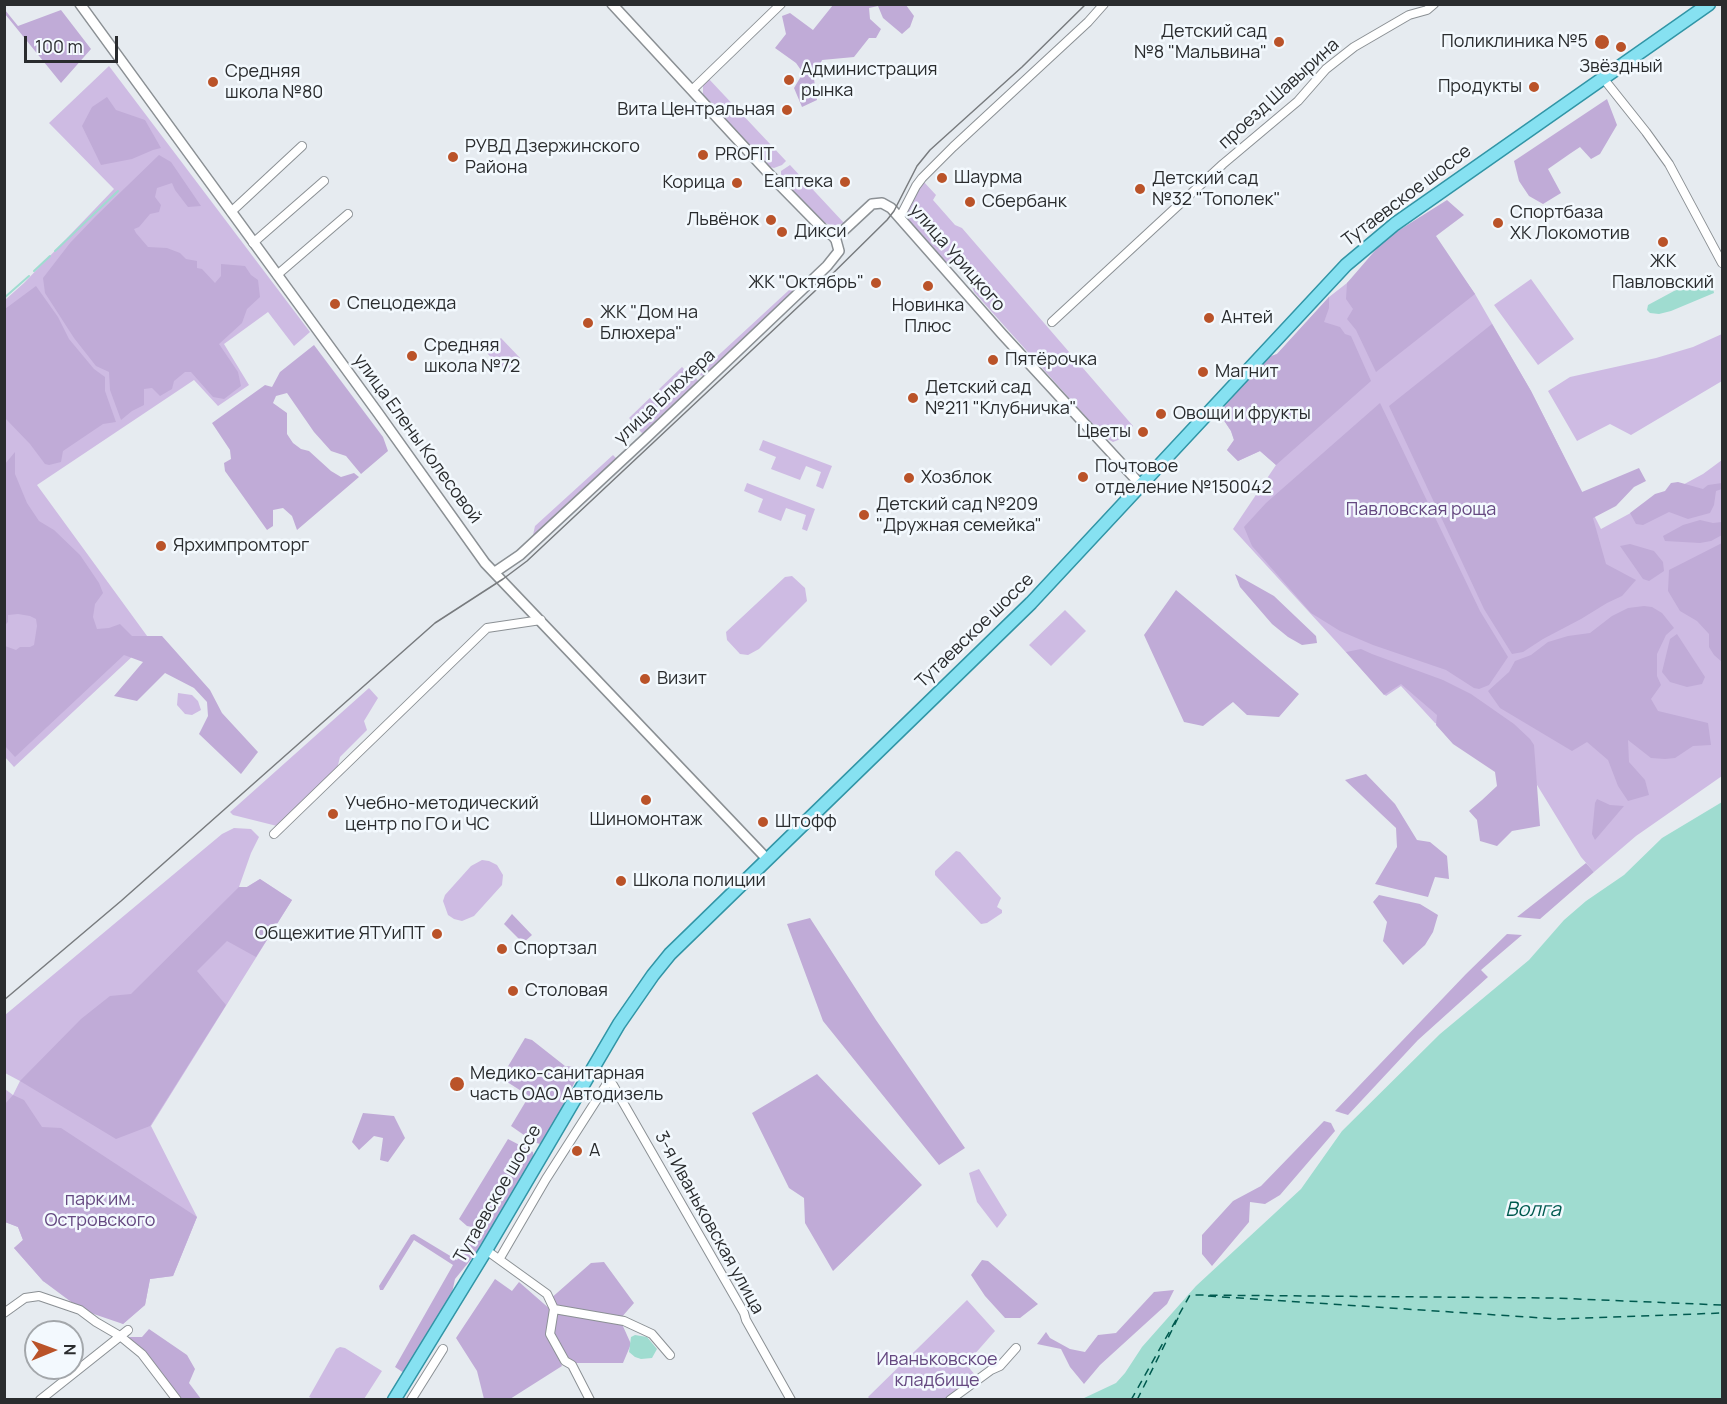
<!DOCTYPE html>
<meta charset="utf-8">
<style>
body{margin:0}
#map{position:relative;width:1727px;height:1404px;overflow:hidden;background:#e6ebf0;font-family:Manrope,sans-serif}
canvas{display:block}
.frame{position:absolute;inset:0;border:6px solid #2a2c2e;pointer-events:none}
.north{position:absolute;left:24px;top:1320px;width:60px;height:60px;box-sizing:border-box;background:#f3f9fe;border:2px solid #a3a7ab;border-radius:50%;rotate:89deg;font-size:16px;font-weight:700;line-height:24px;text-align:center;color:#2a2c2e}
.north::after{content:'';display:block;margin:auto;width:21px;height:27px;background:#ba5329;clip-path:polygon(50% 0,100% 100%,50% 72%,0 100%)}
.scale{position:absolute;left:24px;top:36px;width:94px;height:27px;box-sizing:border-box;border:3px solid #2a2c2e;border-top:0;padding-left:8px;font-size:18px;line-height:21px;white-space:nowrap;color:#2a2c2e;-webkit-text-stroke:4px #f3f9fe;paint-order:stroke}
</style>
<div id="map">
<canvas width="1727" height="1404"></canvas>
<div class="frame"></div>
<div class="north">N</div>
<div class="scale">100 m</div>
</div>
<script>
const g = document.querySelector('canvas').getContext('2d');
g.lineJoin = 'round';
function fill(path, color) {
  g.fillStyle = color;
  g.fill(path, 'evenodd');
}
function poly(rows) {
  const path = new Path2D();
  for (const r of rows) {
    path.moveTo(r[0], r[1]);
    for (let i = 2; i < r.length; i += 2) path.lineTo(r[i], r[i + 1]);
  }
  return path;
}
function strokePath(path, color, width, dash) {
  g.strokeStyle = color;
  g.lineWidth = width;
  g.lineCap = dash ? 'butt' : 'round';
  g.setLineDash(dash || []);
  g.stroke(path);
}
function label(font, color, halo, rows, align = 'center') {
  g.font = font + ' Manrope,sans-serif';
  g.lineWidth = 5;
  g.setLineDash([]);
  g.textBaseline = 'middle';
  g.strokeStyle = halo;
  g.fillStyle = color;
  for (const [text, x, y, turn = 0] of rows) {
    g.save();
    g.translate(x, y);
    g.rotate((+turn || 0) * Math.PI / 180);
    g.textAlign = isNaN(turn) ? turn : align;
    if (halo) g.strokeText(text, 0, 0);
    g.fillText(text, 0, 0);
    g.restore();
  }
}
fill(poly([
 [109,66,310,332,294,346,268,312,224,344,249,385,218,406,194,380,37,485,150,640,14,767,5,757,5,300,24,283,114,189,49,123],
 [708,78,786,161,782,165,774,168,770,167,703,94,703,83],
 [790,165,844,223,834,226,822,222,781,179,781,171],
 [923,181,936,195,933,200,955,225,962,228,1133,426,1118,440,1113,442,1104,437,974,292,969,277,959,266,948,264,908,220,906,213,909,204],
 [1420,217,1475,294,1531,391,1601,529,1703,474,1722,460,1722,776,1636,836,1594,872,1581,857,1520,757,1435,723,1401,686,1386,696,1233,529,1276,465,1260,451,1238,461,1227,450,1234,440,1231,431,1219,413,1266,358,1277,354,1329,297,1347,283],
 [801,279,805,283,706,376,697,375],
 [1531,279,1574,339,1538,365,1494,305],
 [1722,334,1722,381,1631,435,1610,424,1577,441,1548,391,1570,377,1656,358,1693,347],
 [501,338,520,358,505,372,486,352],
 [682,367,691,376,637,426,629,418],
 [695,377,700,383,644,435,639,430],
 [763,440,832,466,823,489,816,486,821,472,806,466,800,480,771,469,776,457,759,450],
 [613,455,618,460,535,538,533,535,535,526],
 [747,483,815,509,807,531,802,529,806,515,786,508,781,521,758,512,763,499,744,491],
 [792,576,805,588,807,601,759,649,748,655,740,654,727,640,726,632,785,577],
 [1065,610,1086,631,1051,666,1029,645],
 [369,688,378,698,364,721,367,730,340,757,337,769,277,826,233,815,230,812],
 [178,693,192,695,198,701,201,710,192,715,185,714,177,705],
 [234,828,251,829,259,837,251,853,239,887,247,887,260,879,292,900,151,1126,197,1217,173,1276,150,1279,145,1305,123,1324,43,1281,14,1248,23,1240,18,1227,5,1222,5,1089,13,1095,20,1081,5,1073,5,1015,222,834],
 [956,851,960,852,1001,898,997,907,1002,910,1002,913,987,923,981,924,935,875,935,871],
 [482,860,489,861,497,865,503,875,502,885,474,916,462,921,454,919,448,915,443,901,445,895,471,866],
 [979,1169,1007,1215,997,1228,977,1202,969,1173],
 [967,1300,995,1331,966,1364,976,1376,951,1395,955,1399,871,1400,868,1397],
 [340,1347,345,1348,382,1371,364,1399,313,1399,309,1397,336,1349]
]), '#cebbe3');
fill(poly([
 [833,5,906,5,914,16,910,27,902,34,883,18,878,6,869,8,870,19,881,29,876,38,869,38,854,57,822,60,814,79,817,100,802,107,794,88,803,73,796,63,775,48,786,34,782,16,790,13,813,30],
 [5,10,18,26,61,10,91,49,61,83,5,14],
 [107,97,116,110,145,120,161,148,153,150,132,159,101,165,82,126,92,107],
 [1607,99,1617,125,1600,154,1591,159,1580,147,1571,153,1548,169,1561,193,1543,204,1529,196,1519,181,1514,161],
 [159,155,171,162,201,206,188,207,175,190,172,183,157,188,155,197,161,205,159,212,150,214,139,227,134,229,136,233,148,247,167,248,180,253,186,259,197,261,197,268,202,269,215,283,221,276,221,264,245,266,251,275,258,280,260,297,247,309,242,323,219,344,238,372,241,386,224,399,213,397,191,372,185,372,174,381,172,389,160,396,152,388,144,389,144,405,132,411,121,420,110,390,109,372,96,366,74,338,45,293,43,278,70,243,96,216],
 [1447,200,1464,215,1436,236,1475,294,1376,372,1356,330,1347,319,1353,309,1346,299,1347,283,1385,239],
 [36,286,58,317,69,339,94,369,105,377,105,391,116,422,103,424,63,451,61,462,49,465,45,464,30,444,5,418,5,309],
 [1329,297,1329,308,1324,322,1340,327,1345,334,1351,336,1371,381,1276,465,1260,451,1238,461,1227,450,1234,440,1231,431,1219,413,1266,358,1277,354],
 [1492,324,1531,391,1582,492,1639,468,1646,481,1634,487,1616,506,1593,518,1606,564,1636,580,1622,596,1607,603,1581,619,1543,639,1523,652,1512,654,1484,609,1389,406],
 [314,345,383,437,388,451,361,474,346,456,331,451,314,432,287,393,276,396,273,403,287,413,287,434,293,443,301,449,309,451,331,471,341,477,354,473,359,477,297,530,292,516,283,508,273,510,273,526,267,530,225,471,224,463,231,459,230,450,212,423,265,385,272,387,280,372],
 [1380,403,1480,611,1508,657,1489,685,1479,689,1474,688,1446,670,1373,645,1340,631,1311,613,1252,546,1244,527,1266,503],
 [15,452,15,474,27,503,39,521,54,530,80,555,99,583,103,593,95,604,93,617,97,629,109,628,120,624,132,636,162,636,210,690,222,713,258,752,241,774,199,734,208,716,207,702,194,688,165,673,137,701,114,696,143,662,124,655,15,757,5,746,5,646,16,650,20,647,30,647,34,645,37,626,36,619,30,616,18,614,8,615,8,622,5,625,5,464],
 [1678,482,1703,489,1708,485,1722,483,1722,489,1716,491,1714,505,1710,513,1688,519,1669,512,1643,525,1636,524,1630,513,1655,494,1665,491,1671,483],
 [1700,520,1713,523,1722,522,1722,535,1711,541,1700,543,1665,541,1663,536,1683,525],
 [1722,543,1722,662,1714,655,1709,647,1709,634,1697,621,1680,611,1668,591,1669,570],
 [1630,544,1654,551,1663,562,1664,571,1649,581,1643,579,1620,546],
 [1235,574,1274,596,1316,636,1317,643,1302,645,1288,637,1272,624,1240,587],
 [1176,590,1299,694,1279,717,1247,715,1233,702,1203,726,1184,722,1144,635],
 [1644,606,1652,607,1662,613,1674,628,1666,635,1657,654,1657,676,1661,685,1651,699,1658,711,1708,723,1711,745,1693,746,1675,758,1665,759,1651,758,1628,740,1629,762,1645,780,1649,795,1628,801,1618,786,1608,760,1587,742,1572,751,1500,708,1488,691,1509,672,1515,661,1531,655,1548,642,1568,636,1590,633,1612,616,1628,608],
 [1677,634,1705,677,1702,684,1687,687,1670,682,1662,672,1670,639],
 [1361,649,1372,654,1443,680,1471,694,1514,724,1530,739,1534,745,1540,826,1512,831,1497,846,1480,841,1477,820,1469,811,1482,800,1497,786,1495,772,1453,744,1436,725,1437,715,1401,684,1384,695,1346,652],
 [1366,774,1395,804,1417,840,1430,842,1447,856,1449,879,1435,877,1428,897,1375,884,1397,847,1396,828,1345,780],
 [1597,799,1610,805,1624,806,1595,840,1592,834,1595,803],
 [1586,863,1594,872,1540,919,1517,917],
 [260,879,292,900,256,957,227,941,197,971,226,1005,150,1126,116,1139,20,1081,81,1019,110,996,131,994,239,887,247,887],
 [1379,895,1420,904,1438,915,1433,932,1425,945,1403,965,1383,941,1387,922,1373,902],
 [512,914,532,935,523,943,504,924],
 [810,918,876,1020,965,1148,939,1165,823,1021,787,924],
 [1507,934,1522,935,1481,970,1488,977,1418,1040,1348,1115,1335,1111,1466,974],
 [525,1038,532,1040,565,1066,575,1067,579,1073,569,1094,565,1097,563,1107,540,1144,534,1142,511,1126,529,1096,501,1078],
 [817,1074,922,1185,833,1271,805,1223,804,1198,789,1188,752,1113],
 [13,1095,24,1100,42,1127,61,1128,197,1217,173,1276,150,1279,145,1305,123,1324,82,1310,43,1281,14,1248,23,1240,18,1227,5,1222,5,1104],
 [363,1113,394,1116,405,1138,388,1162,380,1160,383,1138,374,1136,359,1150,352,1142],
 [1324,1121,1331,1123,1335,1131,1280,1195,1265,1204,1250,1202,1249,1222,1212,1266,1202,1254,1202,1235,1233,1201,1261,1186],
 [508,1139,533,1152,534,1158,477,1252,455,1279,452,1293,404,1373,395,1367,453,1265,414,1240,383,1290,380,1290,379,1286,411,1235,414,1234,457,1260,472,1232,472,1227,467,1226,459,1219],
 [982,1260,988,1261,1038,1304,1020,1318,1005,1318,985,1296,971,1275],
 [604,1262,634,1303,621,1318,556,1306,549,1300,591,1263],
 [495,1279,512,1291,519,1282,551,1310,547,1334,562,1366,510,1399,484,1399,477,1371,456,1338],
 [1174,1290,1167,1304,1100,1365,1084,1384,1070,1367,1061,1349,1037,1344,1046,1332,1050,1338,1070,1349,1085,1352,1098,1335,1116,1333,1154,1292],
 [556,1312,622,1324,631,1344,623,1363,570,1363,553,1333],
 [149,1329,187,1355,195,1369,189,1383,201,1399,185,1399,175,1396,142,1354,131,1351,127,1343,127,1337,142,1337]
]), '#c0abd7');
fill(poly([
 [1699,282,1712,284,1714,293,1671,311,1659,314,1650,313,1647,310,1648,305,1674,291],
 [1722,802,1722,1399,1082,1399,1116,1383,1125,1373,1142,1347,1196,1286,1301,1189,1342,1131,1440,1034,1529,960,1564,920,1586,901,1624,875,1662,838],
 [635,1335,647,1337,657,1349,652,1358,641,1359,635,1357,629,1352,631,1337]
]), '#9fdcd0');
strokePath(poly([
 [55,251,118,191],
 [34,271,50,256],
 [4,298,29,276]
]), '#9fdcd0', 2);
strokePath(poly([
 [1208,1296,1558,1319,1722,1313],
 [1131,1400,1190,1295,1553,1298,1722,1305],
 [1137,1400,1180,1314]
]), '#005a4f', 1.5, [8, 6]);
const minor = poly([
 [1603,78,1646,132,1669,164,1722,263],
 [692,90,781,4],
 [231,212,302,146],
 [900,217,916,186,922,178,953,147,1088,22,1104,4],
 [253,243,324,181],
 [277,275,348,214],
 [1052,322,1223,164,1298,101,1326,69,1354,47,1409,15,1427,10,1434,4],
 [274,834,487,628,541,620],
 [593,1068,605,1075,613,1085,744,1313,746,1320,791,1400],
 [486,1250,547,1294,554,1309,624,1321,652,1334,670,1355],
 [500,1258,546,1179,610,1079],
 [554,1309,550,1334,565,1361,572,1365,590,1400],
 [4,1313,25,1298,39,1296,80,1310,96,1322,120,1336,142,1354,177,1400],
 [40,1400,128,1330],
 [411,1400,443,1349],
 [950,1400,991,1370,1000,1366,1016,1348]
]);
const tertiary = poly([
 [80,4,378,413,485,563,767,859],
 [833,236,843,231,872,204,882,203,891,208,1002,334,1141,485],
 [495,572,520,555,646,438,827,266,839,251,836,240,833,236,825,231,772,177,612,4]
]);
const primary = poly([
 [394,1400,486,1250,619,1024,653,975,670,954,1031,603,1346,265,1395,224,1709,4]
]);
strokePath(minor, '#8b9094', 10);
strokePath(tertiary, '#8b9094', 12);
strokePath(primary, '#3195a6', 15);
strokePath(minor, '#fff', 8);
strokePath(tertiary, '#fff', 9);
strokePath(primary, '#86e1f1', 12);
strokePath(poly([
 [4,1000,121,901,435,623,503,579,527,561,816,290,887,220,894,211,917,166,930,150,1022,67,1086,4]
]), '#787b7e', 1.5);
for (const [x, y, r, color] of [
 [1279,42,6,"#ba5329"],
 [1602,42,8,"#ba5329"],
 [1621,47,6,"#ba5329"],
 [789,80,6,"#ba5329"],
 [213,82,6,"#ba5329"],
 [1534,87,6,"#ba5329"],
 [787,110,6,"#ba5329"],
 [703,155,6,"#ba5329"],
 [453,157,6,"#ba5329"],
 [942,178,6,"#ba5329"],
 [845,182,6,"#ba5329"],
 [737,183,6,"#ba5329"],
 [1140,189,6,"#ba5329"],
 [970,202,6,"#ba5329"],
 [771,220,6,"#ba5329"],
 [1498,223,6,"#ba5329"],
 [782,232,6,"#ba5329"],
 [1663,242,6,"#ba5329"],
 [876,283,6,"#ba5329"],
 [928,286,6,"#ba5329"],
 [335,304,6,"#ba5329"],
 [1209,318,6,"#ba5329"],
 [588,323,6,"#ba5329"],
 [412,356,6,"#ba5329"],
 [993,360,6,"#ba5329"],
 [1203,372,6,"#ba5329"],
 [913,398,6,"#ba5329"],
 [1161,414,6,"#ba5329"],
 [1143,432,6,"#ba5329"],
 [1083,477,6,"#ba5329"],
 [909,478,6,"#ba5329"],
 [864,515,6,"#ba5329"],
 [161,546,6,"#ba5329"],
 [645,679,6,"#ba5329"],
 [646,800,6,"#ba5329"],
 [333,814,6,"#ba5329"],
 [763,822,6,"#ba5329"],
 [621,881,6,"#ba5329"],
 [437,934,6,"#ba5329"],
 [502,949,6,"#ba5329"],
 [513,991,6,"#ba5329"],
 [457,1084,8,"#ba5329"],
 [577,1151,6,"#ba5329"]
]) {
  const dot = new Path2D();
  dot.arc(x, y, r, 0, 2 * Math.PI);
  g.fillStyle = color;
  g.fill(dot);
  strokePath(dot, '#f3f9fe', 2);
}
label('18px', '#2a2c2e', '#f3f9fe', [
 ["Детский сад",1267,32,"right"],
 ["№8 \"Мальвина\"",1267,53,"right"],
 ["Поликлиника №5",1588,42,"right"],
 ["Звёздный",1621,67,"center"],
 ["Администрация",801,70],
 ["рынка",801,91],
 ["Средняя",225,72],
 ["школа №80",225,93],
 ["Продукты",1522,87,"right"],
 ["Вита Центральная",775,110,"right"],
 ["РУВД Дзержинского",465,147],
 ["Района",465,168],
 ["PROFIT",715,155],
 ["Шаурма",954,178],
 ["Детский сад",1152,179],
 ["№32 \"Тополек\"",1152,200],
 ["Еаптека",833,182,"right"],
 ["Корица",725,183,"right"],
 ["Сбербанк",982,202],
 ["Спортбаза",1510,213],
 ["ХК Локомотив",1510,234],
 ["Львёнок",759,220,"right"],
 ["Дикси",794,232],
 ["ЖК",1663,262,"center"],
 ["Павловский",1663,283,"center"],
 ["ЖК \"Октябрь\"",864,283,"right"],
 ["Спецодежда",347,304],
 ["Новинка",928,306,"center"],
 ["Плюс",928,327,"center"],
 ["ЖК \"Дом на",600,313],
 ["Блюхера\"",600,334],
 ["Антей",1221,318],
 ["Средняя",424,346],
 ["школа №72",424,367],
 ["Пятёрочка",1005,360],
 ["Магнит",1215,372],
 ["Детский сад",925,388],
 ["№211 \"Клубничка\"",925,409],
 ["Овощи и фрукты",1173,414],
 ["Цветы",1131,432,"right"],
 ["Почтовое",1095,467],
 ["отделение №150042",1095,488],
 ["Хозблок",921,478],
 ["Детский сад №209",876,505],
 ["\"Дружная семейка\"",876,526],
 ["Ярхимпромторг",173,546],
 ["Визит",657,679],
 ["Учебно-методический",345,804],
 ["центр по ГО и ЧС",345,825],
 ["Шиномонтаж",646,820,"center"],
 ["Штофф",775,822],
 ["Школа полиции",633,881],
 ["Общежитие ЯТУиПТ",425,934,"right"],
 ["Спортзал",514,949],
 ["Столовая",525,991],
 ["Медико-санитарная",470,1074],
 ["часть ОАО Автодизель",470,1095],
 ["А",589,1151]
], 'left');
label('18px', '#2a2c2e', '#f3f9fe', [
 ["проезд Шавырина",1279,94,-42],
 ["Тутаевское шоссе",1407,196,-37],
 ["улица Урицкого",957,258,49],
 ["улица Блюхера",665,397,-43],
 ["улица Елены Колесовой",417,439,54],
 ["Тутаевское шоссе",975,631,-44],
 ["Тутаевское шоссе",498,1194,-60],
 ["3-я Иваньковская улица",709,1223,61]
]);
label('18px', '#654880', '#f3f9fe', [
 ["Павловская роща",1421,510],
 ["парк им.",100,1200],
 ["Островского",100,1221],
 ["Иваньковское",937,1360],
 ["кладбище",937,1381]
]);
label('italic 20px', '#005a4f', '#f3f9fe', [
 ["Волга",1533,1210]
]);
</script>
